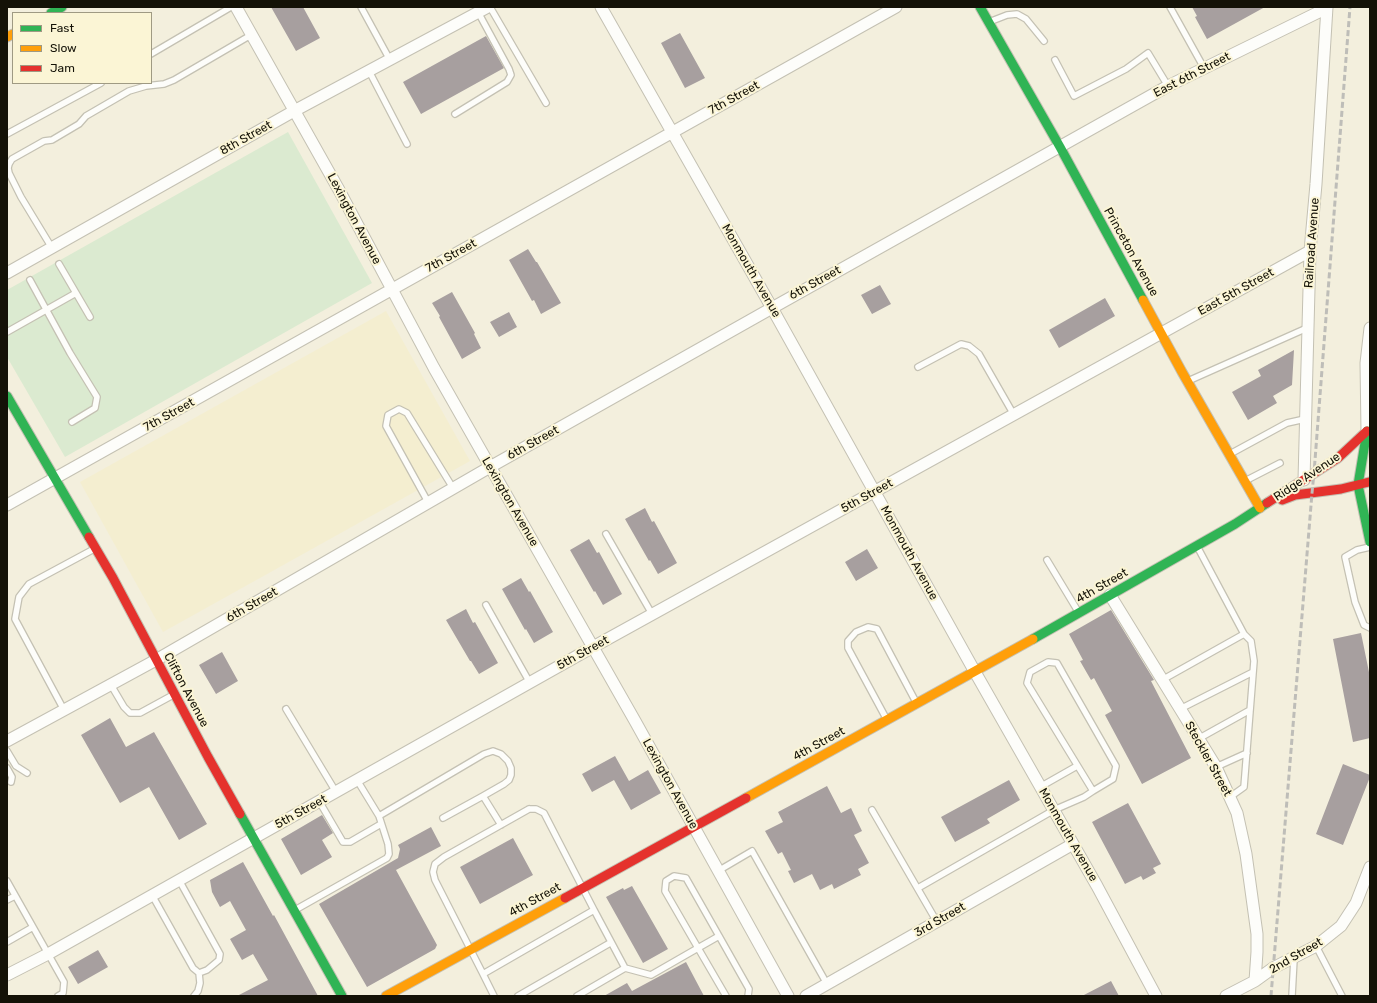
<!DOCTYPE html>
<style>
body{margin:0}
#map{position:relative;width:1377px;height:1003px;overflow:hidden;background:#f3efdd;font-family:Rubik,sans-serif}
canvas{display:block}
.frame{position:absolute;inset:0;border:8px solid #141207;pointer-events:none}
.legend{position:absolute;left:12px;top:12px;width:140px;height:72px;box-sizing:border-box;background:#fbf5d5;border:1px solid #9f9a83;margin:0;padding:5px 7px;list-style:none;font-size:12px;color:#141207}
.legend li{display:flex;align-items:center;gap:8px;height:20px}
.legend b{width:20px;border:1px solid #9f9a83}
</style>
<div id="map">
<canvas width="1377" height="1003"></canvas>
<div class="frame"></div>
<ul class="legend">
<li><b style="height:5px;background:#30b455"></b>Fast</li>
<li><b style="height:5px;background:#ff9f0a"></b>Slow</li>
<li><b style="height:5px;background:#e5322d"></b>Jam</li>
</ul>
</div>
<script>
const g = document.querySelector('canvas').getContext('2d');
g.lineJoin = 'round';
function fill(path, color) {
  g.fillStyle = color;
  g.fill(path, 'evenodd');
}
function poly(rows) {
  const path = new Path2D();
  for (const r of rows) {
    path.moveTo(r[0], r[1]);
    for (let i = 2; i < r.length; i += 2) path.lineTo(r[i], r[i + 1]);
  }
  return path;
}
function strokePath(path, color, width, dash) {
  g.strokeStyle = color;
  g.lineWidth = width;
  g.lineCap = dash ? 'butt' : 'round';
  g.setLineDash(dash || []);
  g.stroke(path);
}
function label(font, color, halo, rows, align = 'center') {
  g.font = font + ' Rubik,sans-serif';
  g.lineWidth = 4;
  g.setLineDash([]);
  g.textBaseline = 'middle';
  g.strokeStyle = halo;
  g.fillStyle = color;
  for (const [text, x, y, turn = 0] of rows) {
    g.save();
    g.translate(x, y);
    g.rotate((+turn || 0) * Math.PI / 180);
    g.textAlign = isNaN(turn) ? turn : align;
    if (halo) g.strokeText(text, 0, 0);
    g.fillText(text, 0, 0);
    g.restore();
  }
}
fill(poly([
 [386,311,470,461,163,632,80,482]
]), '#f4eed0');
fill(poly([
 [288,132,372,283,65,457,7,357,7,290]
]), '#dbead0');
fill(poly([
 [271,7,303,7,320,38,296,51],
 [1192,7,1265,7,1207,39,1195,17,1197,16],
 [680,33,705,78,685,88,661,43],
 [486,36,504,68,421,114,403,82],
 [528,249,536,262,537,262,561,303,541,314,534,300,532,301,509,260],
 [880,285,891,304,872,314,861,295],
 [452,292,475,333,474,334,481,348,462,359,439,317,440,316,432,303],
 [1105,298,1115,316,1059,348,1049,330],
 [509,312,517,327,499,337,490,322],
 [1294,350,1292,385,1273,396,1277,403,1248,420,1232,392,1261,376,1258,370],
 [645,508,652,522,654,521,677,563,658,574,650,560,649,561,625,519],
 [589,539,597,553,599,552,622,594,603,605,595,591,594,592,570,550],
 [867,549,878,568,856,581,845,562],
 [521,578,529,592,530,591,553,632,534,643,526,629,525,630,502,589],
 [466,609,473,623,475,622,498,663,479,674,471,661,470,661,446,620],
 [1111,610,1154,680,1151,681,1191,758,1142,784,1105,715,1112,711,1094,678,1091,680,1080,661,1083,660,1069,634],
 [1361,633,1370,677,1370,738,1353,742,1333,639],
 [222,652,238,681,216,694,199,665],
 [110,718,126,747,154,732,207,824,179,840,149,787,120,803,81,735],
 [615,756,629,781,648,770,661,793,631,810,614,780,592,792,582,774],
 [1343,764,1370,775,1370,777,1343,845,1316,834],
 [1009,780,1020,800,987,819,990,823,955,842,941,817],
 [827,786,841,813,851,808,862,831,854,835,869,863,858,869,861,875,834,889,832,884,820,890,812,874,794,883,788,871,791,870,782,852,778,854,765,831,783,822,778,812],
 [1128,803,1161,864,1153,868,1156,873,1143,880,1141,876,1125,884,1092,822],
 [322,815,333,833,322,840,332,857,301,875,281,839],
 [431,827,441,846,396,870,437,945,435,949,367,987,319,904,398,858,400,849,398,845],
 [513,838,533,875,480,904,460,867],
 [243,862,273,916,274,915,318,996,237,996,268,980,253,954,242,960,230,939,246,930,230,901,220,907,212,892,210,880],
 [632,886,668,949,643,963,606,897,623,888,624,890],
 [98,950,108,967,78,984,68,967],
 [686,962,704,996,604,996,627,983,632,991],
 [1111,981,1119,996,1082,996]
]), '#a79f9f');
const lane = poly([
 [361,7,390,60],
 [490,7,546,103],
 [1170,7,1204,68],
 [989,22,1007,15,1017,14,1026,19,1044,41],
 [151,54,231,7],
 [1055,60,1074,96,1126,69,1148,53,1168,86],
 [369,71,407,144],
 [455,114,507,82,511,75,509,69,478,12],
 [7,134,101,83],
 [52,248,21,197,9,173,8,168,9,164,12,159,44,141,52,140,79,124,86,116,129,91,146,86,164,84,174,80,251,35],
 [59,264,90,317],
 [30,280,70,353,97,397,95,408,72,422],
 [7,332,76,293],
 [918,367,961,344,969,346,979,354,1014,415],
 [1188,381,1307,328],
 [1230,454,1287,423,1305,419],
 [1245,481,1280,463],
 [428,502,386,426,388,415,399,409,407,413,453,488],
 [606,534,652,614],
 [1370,547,1357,550,1345,557,1355,602,1364,625,1370,628],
 [1198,548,1244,634],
 [1047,560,1079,613],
 [486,605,530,683],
 [1162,680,1244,634,1251,641,1254,661,1244,787,1230,797],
 [111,685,124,707,130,713,140,713,173,695],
 [286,709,336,792],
 [1180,709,1253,672],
 [64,710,15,619,19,597,29,584,94,549],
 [887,720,848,648,848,641,856,632,868,627,877,629,917,704],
 [1198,739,1250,710],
 [7,751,16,766,27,773],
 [1216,767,1247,753],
 [7,768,12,777,11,782],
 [357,780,379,816,484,754,493,751,501,754,508,761,511,768,511,775,509,780,504,784,483,796],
 [1040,787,1077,766],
 [319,801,343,842,350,842,381,824],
 [529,809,536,809,544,813,594,910,483,974,435,880,433,872,435,864,444,857,529,809],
 [872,810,937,922],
 [443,818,483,796,501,825],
 [718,871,752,851,827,984],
 [7,881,64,982,63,993,58,996],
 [918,888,1054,810,1084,797,1093,791,1113,779,1116,766,1057,663,1048,662,1030,672,1027,683,1093,791],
 [152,895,193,968,199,973,207,970,219,960,220,954,179,880],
 [7,900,15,896],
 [295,910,387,858,389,854,388,844,379,816],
 [594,910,625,968],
 [719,936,749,989,748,996],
 [7,942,33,927],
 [1316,946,1342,996],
 [483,974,494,996],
 [194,996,198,991,200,983,199,973],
 [518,996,610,943],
 [577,996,625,968,651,975,698,948,719,936,686,878,674,876,666,881,665,891,698,948,726,996],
 [1292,996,1294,959]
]);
const street = poly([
 [236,7,339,190,434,368,635,721,788,996],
 [601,7,772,308,975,672,1097,886,1156,996],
 [7,273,294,111,488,7],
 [1367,431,1366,363,1370,328],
 [1304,480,1310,251,1316,184,1327,7],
 [7,505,896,7],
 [1110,595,1216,767,1237,813,1246,854,1257,934,1257,952,1255,981,1226,996],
 [7,741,156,660,490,467,772,308,1168,86,1327,8],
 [7,975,48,954,593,647,1310,251],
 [1255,981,1273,968,1316,946,1341,926,1356,903,1370,867],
 [806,996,1073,844]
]);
const fast = poly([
 [980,7,1060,147,1143,300],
 [51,13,62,7],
 [7,396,89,537],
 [1367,431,1358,485,1370,542],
 [1033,639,1235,524,1267,503],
 [240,814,342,996]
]);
const slow = poly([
 [7,37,13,34],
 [1143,300,1182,372,1260,508],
 [746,798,1033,639],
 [386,996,565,898]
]);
const jam = poly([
 [1282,500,1295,495,1341,489,1369,482],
 [1267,503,1338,458,1367,431],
 [89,537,113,578,208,757,240,814],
 [565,898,746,798]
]);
strokePath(lane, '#c4c1b3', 8);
strokePath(street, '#c4c1b3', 13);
strokePath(fast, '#c4c1b3', 11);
strokePath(slow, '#c4c1b3', 11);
strokePath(jam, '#c4c1b3', 11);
strokePath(lane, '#fdfdfa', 5.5);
strokePath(street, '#fdfdfa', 11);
strokePath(fast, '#30b455', 9);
strokePath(slow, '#ff9f0a', 9);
strokePath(jam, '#e5322d', 9);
strokePath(poly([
 [1271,996,1312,493,1314,473,1350,7]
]), '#bebdb8', 3, [6, 3]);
label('12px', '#141207', '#fbf5d5', [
 ["East 6th Street",1192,75,-27],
 ["7th Street",734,98,-29],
 ["8th Street",246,138,-29],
 ["Lexington Avenue",354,219,62],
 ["Railroad Avenue",1312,243,-86],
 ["Princeton Avenue",1131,252,61],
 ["7th Street",451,256,-29],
 ["Monmouth Avenue",751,271,60],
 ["6th Street",815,283,-29],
 ["East 5th Street",1236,292,-29],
 ["7th Street",169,415,-29],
 ["6th Street",533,443,-29],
 ["Ridge Avenue",1307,477,-34],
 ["5th Street",867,496,-29],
 ["Lexington Avenue",510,502,60],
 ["Monmouth Avenue",909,553,61],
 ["4th Street",1102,586,-30],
 ["6th Street",252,605,-30],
 ["5th Street",583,653,-29],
 ["Clifton Avenue",186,690,62],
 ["4th Street",819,744,-29],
 ["Steckler Street",1208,759,61],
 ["Lexington Avenue",670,784,61],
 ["5th Street",301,812,-29],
 ["Monmouth Avenue",1068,835,60],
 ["4th Street",535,900,-29],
 ["3rd Street",940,920,-30],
 ["2nd Street",1296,956,-30]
]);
</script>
